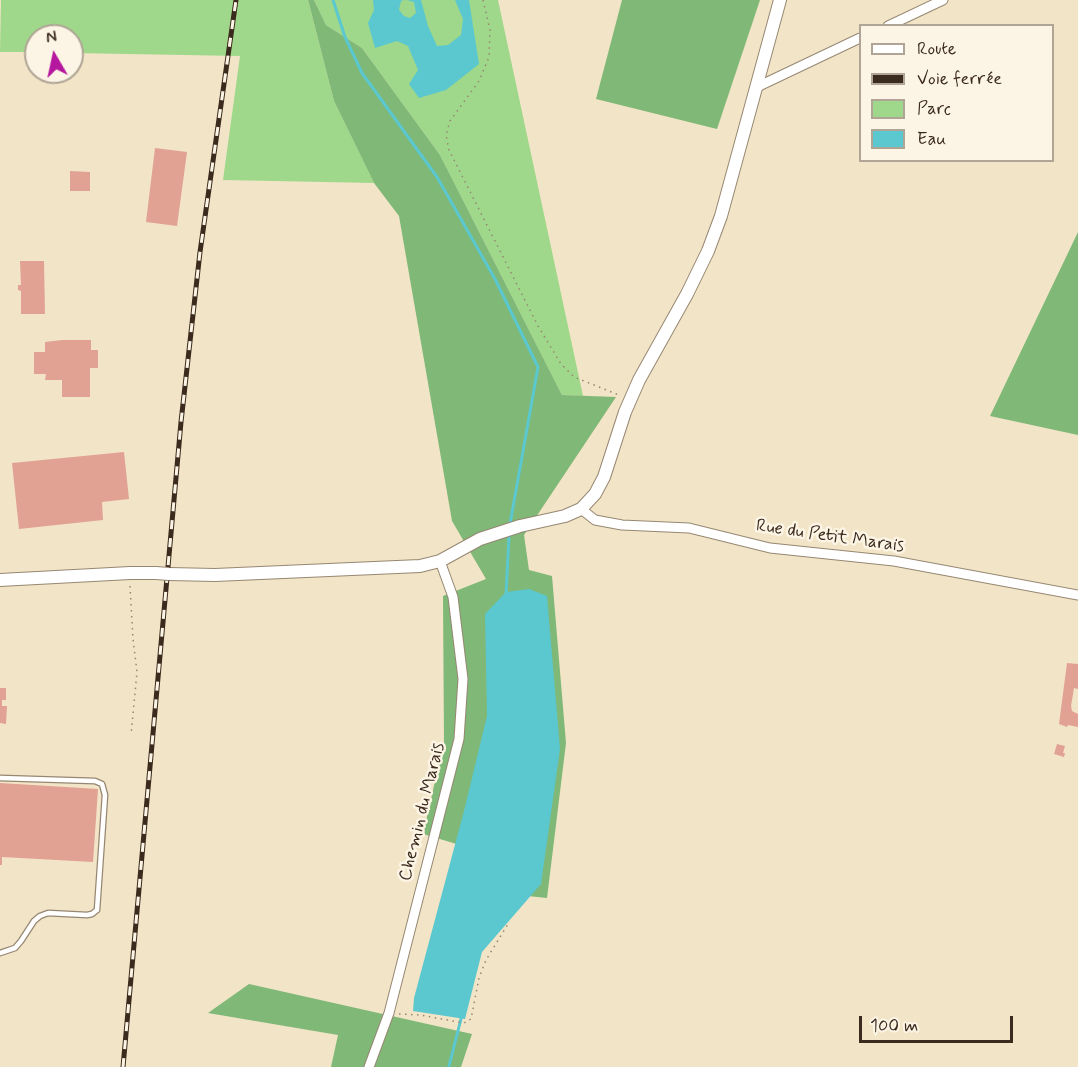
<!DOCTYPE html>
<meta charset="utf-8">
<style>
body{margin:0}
#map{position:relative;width:1078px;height:1067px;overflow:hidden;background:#f2e4c7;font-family:Mynerve,sans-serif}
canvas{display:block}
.legend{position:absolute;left:859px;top:24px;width:195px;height:138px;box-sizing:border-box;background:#fcf5e5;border:2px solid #afa495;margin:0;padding:8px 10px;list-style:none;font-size:18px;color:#3b2a1e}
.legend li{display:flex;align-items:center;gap:12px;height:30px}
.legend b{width:30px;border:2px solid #afa495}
.north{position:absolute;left:24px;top:24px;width:60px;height:60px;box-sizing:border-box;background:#fcf5e5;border:2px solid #afa495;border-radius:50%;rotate:351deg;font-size:16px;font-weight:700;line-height:24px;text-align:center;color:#3b2a1e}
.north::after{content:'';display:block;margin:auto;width:21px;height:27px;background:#b5179e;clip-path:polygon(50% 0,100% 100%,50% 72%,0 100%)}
.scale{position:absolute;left:859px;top:1016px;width:154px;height:27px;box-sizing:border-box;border:3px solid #3b2a1e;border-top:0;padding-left:8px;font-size:18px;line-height:21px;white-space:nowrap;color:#3b2a1e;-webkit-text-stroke:4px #fcf5e5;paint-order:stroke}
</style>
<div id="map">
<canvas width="1078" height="1067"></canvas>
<ul class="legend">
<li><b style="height:8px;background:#fff"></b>Route</li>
<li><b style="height:8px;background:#3b2a1e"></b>Voie ferrée</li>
<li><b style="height:16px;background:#9fd88b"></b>Parc</li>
<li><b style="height:16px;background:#5bc8cf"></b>Eau</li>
</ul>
<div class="north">N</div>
<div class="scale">100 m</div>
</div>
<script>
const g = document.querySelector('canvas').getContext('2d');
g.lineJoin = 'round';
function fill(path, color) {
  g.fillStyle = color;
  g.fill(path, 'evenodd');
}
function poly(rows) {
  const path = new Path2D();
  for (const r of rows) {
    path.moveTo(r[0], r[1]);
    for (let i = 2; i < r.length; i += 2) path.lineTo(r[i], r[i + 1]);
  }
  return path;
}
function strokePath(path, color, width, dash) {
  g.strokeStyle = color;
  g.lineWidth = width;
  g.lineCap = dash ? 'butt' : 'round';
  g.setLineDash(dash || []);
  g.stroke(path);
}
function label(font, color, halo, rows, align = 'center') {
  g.font = font + ' Mynerve,sans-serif';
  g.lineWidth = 5;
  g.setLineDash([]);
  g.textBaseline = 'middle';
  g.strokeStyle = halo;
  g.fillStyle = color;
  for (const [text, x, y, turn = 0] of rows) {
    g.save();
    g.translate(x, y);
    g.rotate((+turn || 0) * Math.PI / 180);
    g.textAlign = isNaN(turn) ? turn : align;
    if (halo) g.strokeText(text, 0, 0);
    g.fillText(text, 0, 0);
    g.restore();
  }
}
fill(poly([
 [1,0,308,0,334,101,374,183,223,180,240,56,72,53,72,36,36,36,36,52,0,52],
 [314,0,498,0,583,396,562,395,440,155,362,48,326,25]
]), '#9fd88b');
fill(poly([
 [308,0,314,0,326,25,362,48,440,155,562,395,616,397,524,535,529,570,552,576,566,743,547,898,479,891,480,851,423,834,444,742,443,596,486,579,452,521,399,216,374,183,334,101],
 [622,0,760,0,717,129,596,99],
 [1078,232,1078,435,990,416],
 [249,984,472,1034,461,1067,331,1067,338,1035,208,1013]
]), '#7fb877');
fill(poly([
 [373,0,404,0,401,1,399,10,404,16,410,18,416,13,414,2,407,0,421,0,428,26,437,46,448,45,461,35,463,19,455,0,469,0,479,64,446,90,419,98,409,84,418,70,408,46,397,41,375,48,368,23,374,10],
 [529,589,547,596,560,749,541,884,482,952,465,1019,413,1011,414,998,464,811,487,716,485,614,506,592]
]), '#5bc8cf');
strokePath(poly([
 [333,0,345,37,362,73,437,177,495,279,538,367,510,524],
 [506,595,509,536],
 [449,1066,462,1015]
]), '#5bc8cf', 3);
fill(poly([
 [155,148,187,152,177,226,146,222],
 [70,171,90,172,90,191,70,191],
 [20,261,44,261,45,314,21,314,21,291,18,290,18,285,21,285],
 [62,340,91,340,91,350,98,350,98,368,90,368,90,397,62,397,62,380,45,380,46,374,34,374,34,352,45,352,45,342],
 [124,452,129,499,102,502,103,520,19,529,12,463],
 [1067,663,1078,664,1078,689,1074,688,1071,706,1072,711,1078,714,1078,727,1068,725,1067,727,1059,724],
 [0,688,6,688,6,700,2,700,2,706,7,706,6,724,0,723],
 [1057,744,1065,746,1063,753,1065,753,1064,757,1054,754],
 [0,783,98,789,93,862,2,857,2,865,0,865]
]), '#e1a293');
const service = poly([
 [0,778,95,781,102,784,105,795,97,910,92,914,87,915,48,913,40,916,34,921,21,941,15,948,0,953]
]);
const minor = poly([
 [888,26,943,0],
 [757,87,860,38],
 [581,509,595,520,622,525,689,528,770,548,894,561,1078,595],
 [369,1067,389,1013,459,739,463,679,453,597,440,561]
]);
const tertiary = poly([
 [169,574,215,575,420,566,440,561,480,539,520,526,565,516,581,509,595,494,604,477,625,412,639,380,687,294,708,251,721,216,780,0],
 [0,580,130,573,156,573]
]);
strokePath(service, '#968772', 7);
strokePath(minor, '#968772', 11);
strokePath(tertiary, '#968772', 14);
strokePath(poly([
 [483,0,490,30,489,57,479,81,450,121,446,135,449,150,538,326,561,364,574,377,619,395],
 [130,586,133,639,137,672,131,735],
 [399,1014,420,1015,464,1023,471,1019,479,978,486,960,508,924]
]), '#968772', 1.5, [1.5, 4.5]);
strokePath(service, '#fff', 4.5);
strokePath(minor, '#fff', 9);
strokePath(tertiary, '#fff', 12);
const rail = poly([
 [123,1067,181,422,200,252,236,0]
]);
strokePath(rail, '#3b2a1e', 5);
strokePath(rail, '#fcf5e5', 3, [9]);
const tertiaryBridge = poly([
 [156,573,169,574]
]);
strokePath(tertiaryBridge, '#968772', 14, []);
strokePath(tertiaryBridge, '#fff', 12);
label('18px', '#3b2a1e', '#fcf5e5', [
 ["Rue du Petit Marais",830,537,8],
 ["Chemin du Marais",423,812,-76]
]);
</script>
